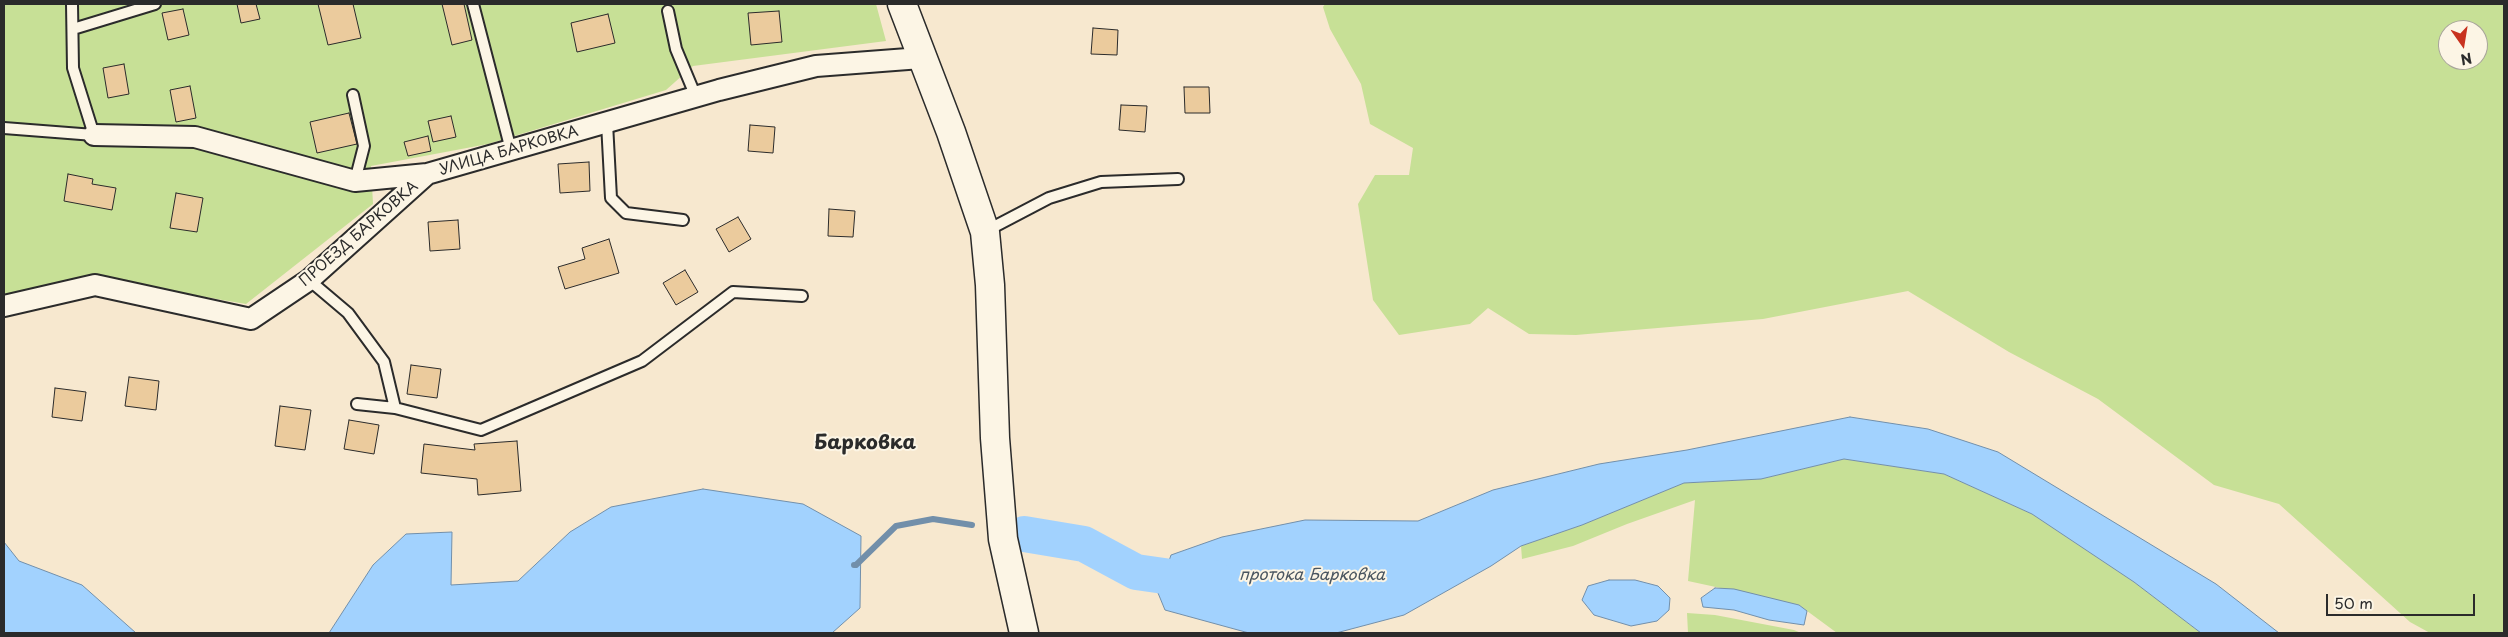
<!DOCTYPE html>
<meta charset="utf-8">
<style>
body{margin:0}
#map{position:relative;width:2508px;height:637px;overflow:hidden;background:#f7e8cf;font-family:"Playpen Sans",sans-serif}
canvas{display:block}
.frame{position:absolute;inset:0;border:5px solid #2b2b2b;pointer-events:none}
.north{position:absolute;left:2438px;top:20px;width:50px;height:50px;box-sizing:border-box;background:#fcf5e5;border:1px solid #a8a49b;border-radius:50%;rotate:167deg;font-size:14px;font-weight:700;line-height:20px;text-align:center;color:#2b2b2b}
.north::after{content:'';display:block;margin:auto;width:18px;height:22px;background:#c8321e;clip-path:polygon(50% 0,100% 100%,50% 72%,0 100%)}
.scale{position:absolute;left:2326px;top:594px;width:149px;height:22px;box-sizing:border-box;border:2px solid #2b2b2b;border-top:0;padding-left:6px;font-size:15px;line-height:18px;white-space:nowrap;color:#2b2b2b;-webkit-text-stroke:4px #fcf5e5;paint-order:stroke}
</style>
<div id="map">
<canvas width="2508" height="637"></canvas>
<div class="frame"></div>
<div class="north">N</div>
<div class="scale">50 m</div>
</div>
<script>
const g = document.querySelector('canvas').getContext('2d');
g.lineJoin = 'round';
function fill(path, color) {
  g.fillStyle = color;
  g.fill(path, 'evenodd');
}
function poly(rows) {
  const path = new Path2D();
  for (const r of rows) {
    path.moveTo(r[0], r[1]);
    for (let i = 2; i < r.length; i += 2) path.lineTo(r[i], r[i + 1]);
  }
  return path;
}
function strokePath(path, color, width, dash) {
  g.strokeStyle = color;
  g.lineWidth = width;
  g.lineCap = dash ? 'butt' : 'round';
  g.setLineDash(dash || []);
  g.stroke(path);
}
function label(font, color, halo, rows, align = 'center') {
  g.font = font + ' "Playpen Sans",sans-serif';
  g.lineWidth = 4;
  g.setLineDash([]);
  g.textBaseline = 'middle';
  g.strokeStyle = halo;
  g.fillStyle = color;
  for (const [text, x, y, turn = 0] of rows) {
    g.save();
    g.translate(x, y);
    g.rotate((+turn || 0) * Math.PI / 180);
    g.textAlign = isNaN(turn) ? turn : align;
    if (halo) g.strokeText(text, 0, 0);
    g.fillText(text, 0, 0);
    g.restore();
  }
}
fill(poly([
 [4,4,876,4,886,41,693,66,666,90,488,144,371,166,373,204,246,304,94,278,4,301],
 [1325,4,2504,4,2504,633,2430,633,2410,622,2279,504,2214,485,2098,399,2009,352,1908,291,1763,319,1576,335,1529,334,1488,308,1470,324,1399,335,1373,300,1358,204,1375,175,1409,175,1413,148,1370,124,1361,84,1330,29,1323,7],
 [2448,30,2478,30,2478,60,2448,60],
 [1844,459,1944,474,2032,514,2134,582,2201,633,1837,633,1799,605,1688,581,1695,500,1627,524,1573,546,1522,559,1521,546,1582,525,1684,483,1761,479],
 [1687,613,1715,615,1794,630,1801,633,1688,633]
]), '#c7e096');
const water = poly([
 [1850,417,1928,429,1998,452,2216,584,2279,633,2201,633,2134,582,2032,514,1944,474,1844,459,1761,479,1684,483,1582,525,1521,546,1491,566,1404,615,1336,633,1249,633,1165,610,1158,593,1171,555,1222,537,1305,520,1418,521,1493,490,1599,464,1687,450,1850,417],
 [703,489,803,504,861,536,860,608,832,633,329,633,373,565,406,534,452,532,451,585,518,581,570,532,611,507,703,489],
 [4,542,19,561,82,585,136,633,4,633,4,542],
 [1609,580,1635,580,1658,586,1670,598,1669,610,1657,621,1631,626,1594,615,1582,600,1588,586,1609,580],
 [1715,588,1734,589,1799,605,1807,611,1804,625,1769,620,1734,610,1703,607,1701,598,1715,588]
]);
fill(water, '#a2d2fe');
strokePath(water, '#728faa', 1);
strokePath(poly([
 [854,565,856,565,896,526,933,519,972,525]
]), '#728faa', 6);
strokePath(poly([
 [1024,534,1084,544,1136,572,1178,578,1214,578]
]), '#a2d2fe', 36);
const building = poly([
 [237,4,256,4,260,19,241,23,237,4],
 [318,4,353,4,361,38,328,45,318,4],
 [442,4,464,4,472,40,452,45,442,4],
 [183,9,189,35,168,40,162,13,183,9],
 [779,11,782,42,751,45,748,13,779,11],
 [608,14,615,43,577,52,571,23,608,14],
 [1093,28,1118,30,1117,55,1091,54,1093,28],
 [124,64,129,94,108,98,103,68,124,64],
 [190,86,196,118,176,122,170,90,190,86],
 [1184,87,1209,87,1210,113,1185,113,1184,87],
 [1121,105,1147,106,1145,132,1119,130,1121,105],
 [349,113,357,144,317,153,310,122,349,113],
 [451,116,456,137,433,142,428,121,451,116],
 [750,125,775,127,773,153,748,151,750,125],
 [428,136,431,151,408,156,404,142,428,136],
 [589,162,590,191,560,193,558,164,589,162],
 [68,174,93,179,92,184,116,188,112,210,64,201,68,174],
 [176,193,203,198,197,232,170,228,176,193],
 [829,209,855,211,853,237,828,236,829,209],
 [738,217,751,239,729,252,716,229,738,217],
 [458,220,460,249,430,251,428,222,458,220],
 [609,239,619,273,565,289,558,267,585,259,582,248,609,239],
 [685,270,698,292,676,305,663,283,685,270],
 [411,365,441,369,437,398,407,394,411,365],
 [129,377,159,381,156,410,125,406,129,377],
 [55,388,86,392,82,421,52,417,55,388],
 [280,406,311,410,305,450,275,446,280,406],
 [349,420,379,425,374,454,344,449,349,420],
 [517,441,521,491,478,495,477,479,421,473,424,444,475,450,474,444,517,441]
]);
fill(building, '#ebcb9d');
strokePath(building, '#2b2b2b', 1);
const lane = poly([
 [473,4,511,150],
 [668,11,676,49,696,97],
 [73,29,155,4],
 [353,95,364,146,355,181],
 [607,123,611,198,626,213,683,220],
 [4,128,94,135,73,68,72,4],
 [986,231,1049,198,1101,182,1178,179],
 [309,280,348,313,384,362,395,408],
 [357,404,395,408,481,430,642,361,733,292,802,296]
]);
const street = poly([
 [94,135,195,137,355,181,427,174,719,90,816,66,921,58],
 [4,306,95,285,251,319,309,280,427,174]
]);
const secondary = poly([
 [902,4,951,132,985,232,990,285,995,438,1003,539,1024,633]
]);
strokePath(lane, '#2b2b2b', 14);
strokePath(street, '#2b2b2b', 24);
strokePath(secondary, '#2b2b2b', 31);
strokePath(lane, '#fcf5e5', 10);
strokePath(street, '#fcf5e5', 20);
strokePath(secondary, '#fcf5e5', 28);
label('15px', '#2b2b2b', '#fcf5e5', [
 ["УЛИЦА БАРКОВКА",509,151,-16],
 ["ПРОЕЗД БАРКОВКА",359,234,-41]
]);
label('italic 16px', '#495560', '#fcf5e5', [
 ["протока Барковка",1312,576]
]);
label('bold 20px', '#2b2b2b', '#fcf5e5', [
 ["Барковка",865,443]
]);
</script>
